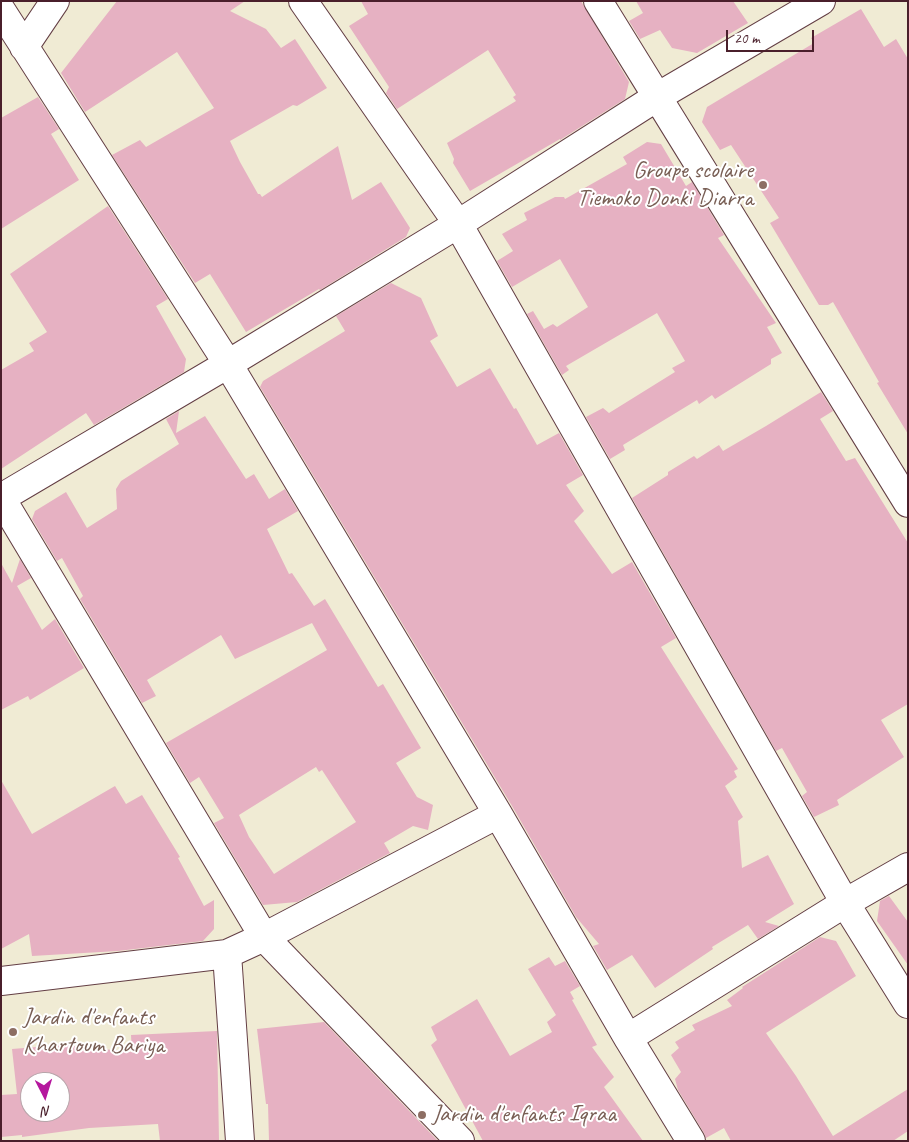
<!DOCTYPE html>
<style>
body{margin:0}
#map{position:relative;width:909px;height:1142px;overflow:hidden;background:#f0ebd4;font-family:Caveat,sans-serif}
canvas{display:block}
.frame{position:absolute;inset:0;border:2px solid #4a1f2b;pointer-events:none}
.north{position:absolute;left:20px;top:1072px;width:50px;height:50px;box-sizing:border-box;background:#fff;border:1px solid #b7a5aa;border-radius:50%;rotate:175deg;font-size:14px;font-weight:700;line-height:20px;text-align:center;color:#4a1f2b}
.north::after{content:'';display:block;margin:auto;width:18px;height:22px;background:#b5179e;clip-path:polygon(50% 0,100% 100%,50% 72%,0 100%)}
.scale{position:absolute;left:726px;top:30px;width:88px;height:22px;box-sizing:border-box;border:2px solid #4a1f2b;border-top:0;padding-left:6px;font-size:15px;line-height:18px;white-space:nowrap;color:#4a1f2b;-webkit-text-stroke:4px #fff;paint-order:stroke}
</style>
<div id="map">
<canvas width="909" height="1142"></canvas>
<div class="frame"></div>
<div class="north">N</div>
<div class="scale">20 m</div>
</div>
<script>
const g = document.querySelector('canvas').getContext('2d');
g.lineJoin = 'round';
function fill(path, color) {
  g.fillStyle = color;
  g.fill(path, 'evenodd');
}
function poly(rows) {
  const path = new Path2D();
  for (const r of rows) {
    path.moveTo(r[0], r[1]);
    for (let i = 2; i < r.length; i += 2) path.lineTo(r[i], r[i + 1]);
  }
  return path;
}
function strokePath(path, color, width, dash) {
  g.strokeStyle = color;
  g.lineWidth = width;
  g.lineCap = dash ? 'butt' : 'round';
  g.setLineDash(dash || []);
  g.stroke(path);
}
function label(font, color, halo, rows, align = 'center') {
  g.font = font + ' Caveat,sans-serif';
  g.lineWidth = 4;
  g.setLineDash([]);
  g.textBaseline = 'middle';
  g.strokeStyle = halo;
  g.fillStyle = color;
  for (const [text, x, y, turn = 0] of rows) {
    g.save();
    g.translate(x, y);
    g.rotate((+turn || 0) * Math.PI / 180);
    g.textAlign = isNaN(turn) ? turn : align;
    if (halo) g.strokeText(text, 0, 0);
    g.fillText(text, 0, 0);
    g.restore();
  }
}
fill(poly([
 [117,1,245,1,230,11,266,29,281,48,295,39,327,88,297,106,293,105,230,141,240,162,258,194,260,194,262,197,338,146,352,200,381,182,410,228,406,237,320,290,319,289,246,332,210,274,195,283,112,155,140,140,146,147,214,108,177,52,85,112,61,73],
 [361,1,581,1,629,82,625,99,560,140,560,139,470,191,453,163,454,159,447,143,516,101,513,97,516,95,488,50,397,109,386,93,389,87,349,26,368,14],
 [636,1,733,1,748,23,697,53,672,48,660,30,640,39,629,21,643,13],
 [861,9,884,47,896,39,908,59,908,434,877,383,879,382,833,302,828,305,819,305,770,223,779,218,731,145,720,150,702,122,707,107,814,43,811,38],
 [38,97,59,129,51,134,79,180,1,229,1,118],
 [647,142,661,144,686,186,692,182,724,235,718,238,776,323,767,327,782,353,771,359,771,364,715,399,712,395,699,404,697,400,623,445,625,450,610,459,586,417,603,408,609,413,675,372,672,368,685,361,657,313,566,366,569,370,562,375,527,314,533,311,544,329,553,324,557,327,588,307,560,259,512,287,497,261,513,251,502,234,527,220,524,213,555,197,564,197,565,199,627,164,623,157],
 [108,206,168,299,156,306,186,359,184,372,94,425,86,413,1,469,1,370,34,351,29,343,47,332,10,274],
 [391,283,421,298,438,336,430,341,457,387,490,368,514,409,516,408,537,445,559,433,583,475,566,485,584,511,574,521,612,574,632,562,676,638,661,647,738,769,734,771,737,777,725,786,743,817,738,821,742,868,768,855,794,904,765,922,779,926,758,939,748,925,712,947,713,949,655,988,632,955,607,970,593,946,599,944,576,917,512,806,260,387,263,381,345,331,336,316],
 [821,392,833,411,820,419,846,461,855,458,908,543,908,704,881,720,904,757,837,800,839,805,814,817,802,796,807,792,782,748,776,751,632,498,668,475,668,472,694,456,697,459,719,445,723,451,766,426],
 [179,411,176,433,205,416,246,479,254,474,269,499,285,489,298,511,267,529,289,574,292,573,314,606,325,599,378,687,383,684,421,748,396,763,417,797,433,805,428,830,413,826,384,843,390,853,297,902,263,905,214,823,224,818,199,777,190,783,166,743,327,650,312,623,235,659,221,635,147,680,156,696,142,703,80,599,83,596,62,558,57,561,32,519,35,511,66,492,87,528,117,509,116,489,121,481,179,444,166,419],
 [316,767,319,772,322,770,356,822,274,874,249,837,239,815],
 [20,559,31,578,17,586,42,630,55,619,84,668,30,700,28,696,1,710,1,563,12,583],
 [1,780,32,834,115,786,126,804,142,795,180,857,178,858,204,906,214,900,214,929,203,941,118,951,32,956,29,934,1,949],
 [889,896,908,922,908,965,877,921,880,901],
 [820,937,836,941,856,976,766,1033,796,1076,833,1136,908,1089,908,1131,893,1141,731,1141,724,1128,706,1138,704,1133,678,1090,675,1079,681,1072,671,1055,679,1048,675,1042,695,1030,692,1025,732,1006,727,1000,743,988,742,987],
 [549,957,555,966,565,961,580,986,570,992,574,999,572,1000,597,1045,592,1047,614,1077,604,1087,643,1141,483,1141,431,1045,437,1040,431,1027,477,999,510,1056,552,1032,547,1022,556,1015,528,969],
 [324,1022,438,1141,269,1141,268,1104,266,1104,257,1029],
 [217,1031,219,1141,160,1141,158,1124,89,1128,22,1137,22,1135,1,1137,1,1095,17,1094,12,1049,74,1044,74,1046,132,1052,131,1035],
 [30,1082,60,1082,60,1112,30,1112]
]), '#e6b1c2');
const minor = poly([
 [303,1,458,224,845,903,908,1004],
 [598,1,908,503],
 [1,10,228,364,498,814,628,1038,691,1141],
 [24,47,55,1],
 [1,498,228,364,458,224,657,97,821,1],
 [1,498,264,937,460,1141],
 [227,954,240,1141],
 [1,981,227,954,264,937,498,814],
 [628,1038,845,903,908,867]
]);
strokePath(minor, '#633e44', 30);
strokePath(minor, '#fff', 28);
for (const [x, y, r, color] of [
 [763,185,5,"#8d6e63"],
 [13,1032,5,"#8d6e63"],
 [422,1115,5,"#8d6e63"]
]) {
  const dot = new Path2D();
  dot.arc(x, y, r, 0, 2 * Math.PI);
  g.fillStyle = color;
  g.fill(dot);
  strokePath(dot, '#fff', 2);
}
label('24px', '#785e54', '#fff', [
 ["Groupe scolaire",753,171,"right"],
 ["Tiemoko Donki Diarra",753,199,"right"],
 ["Jardin d'enfants",23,1018],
 ["Khartoum Bariya",23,1046],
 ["Jardin d'enfants Iqraa",432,1115]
], 'left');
</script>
